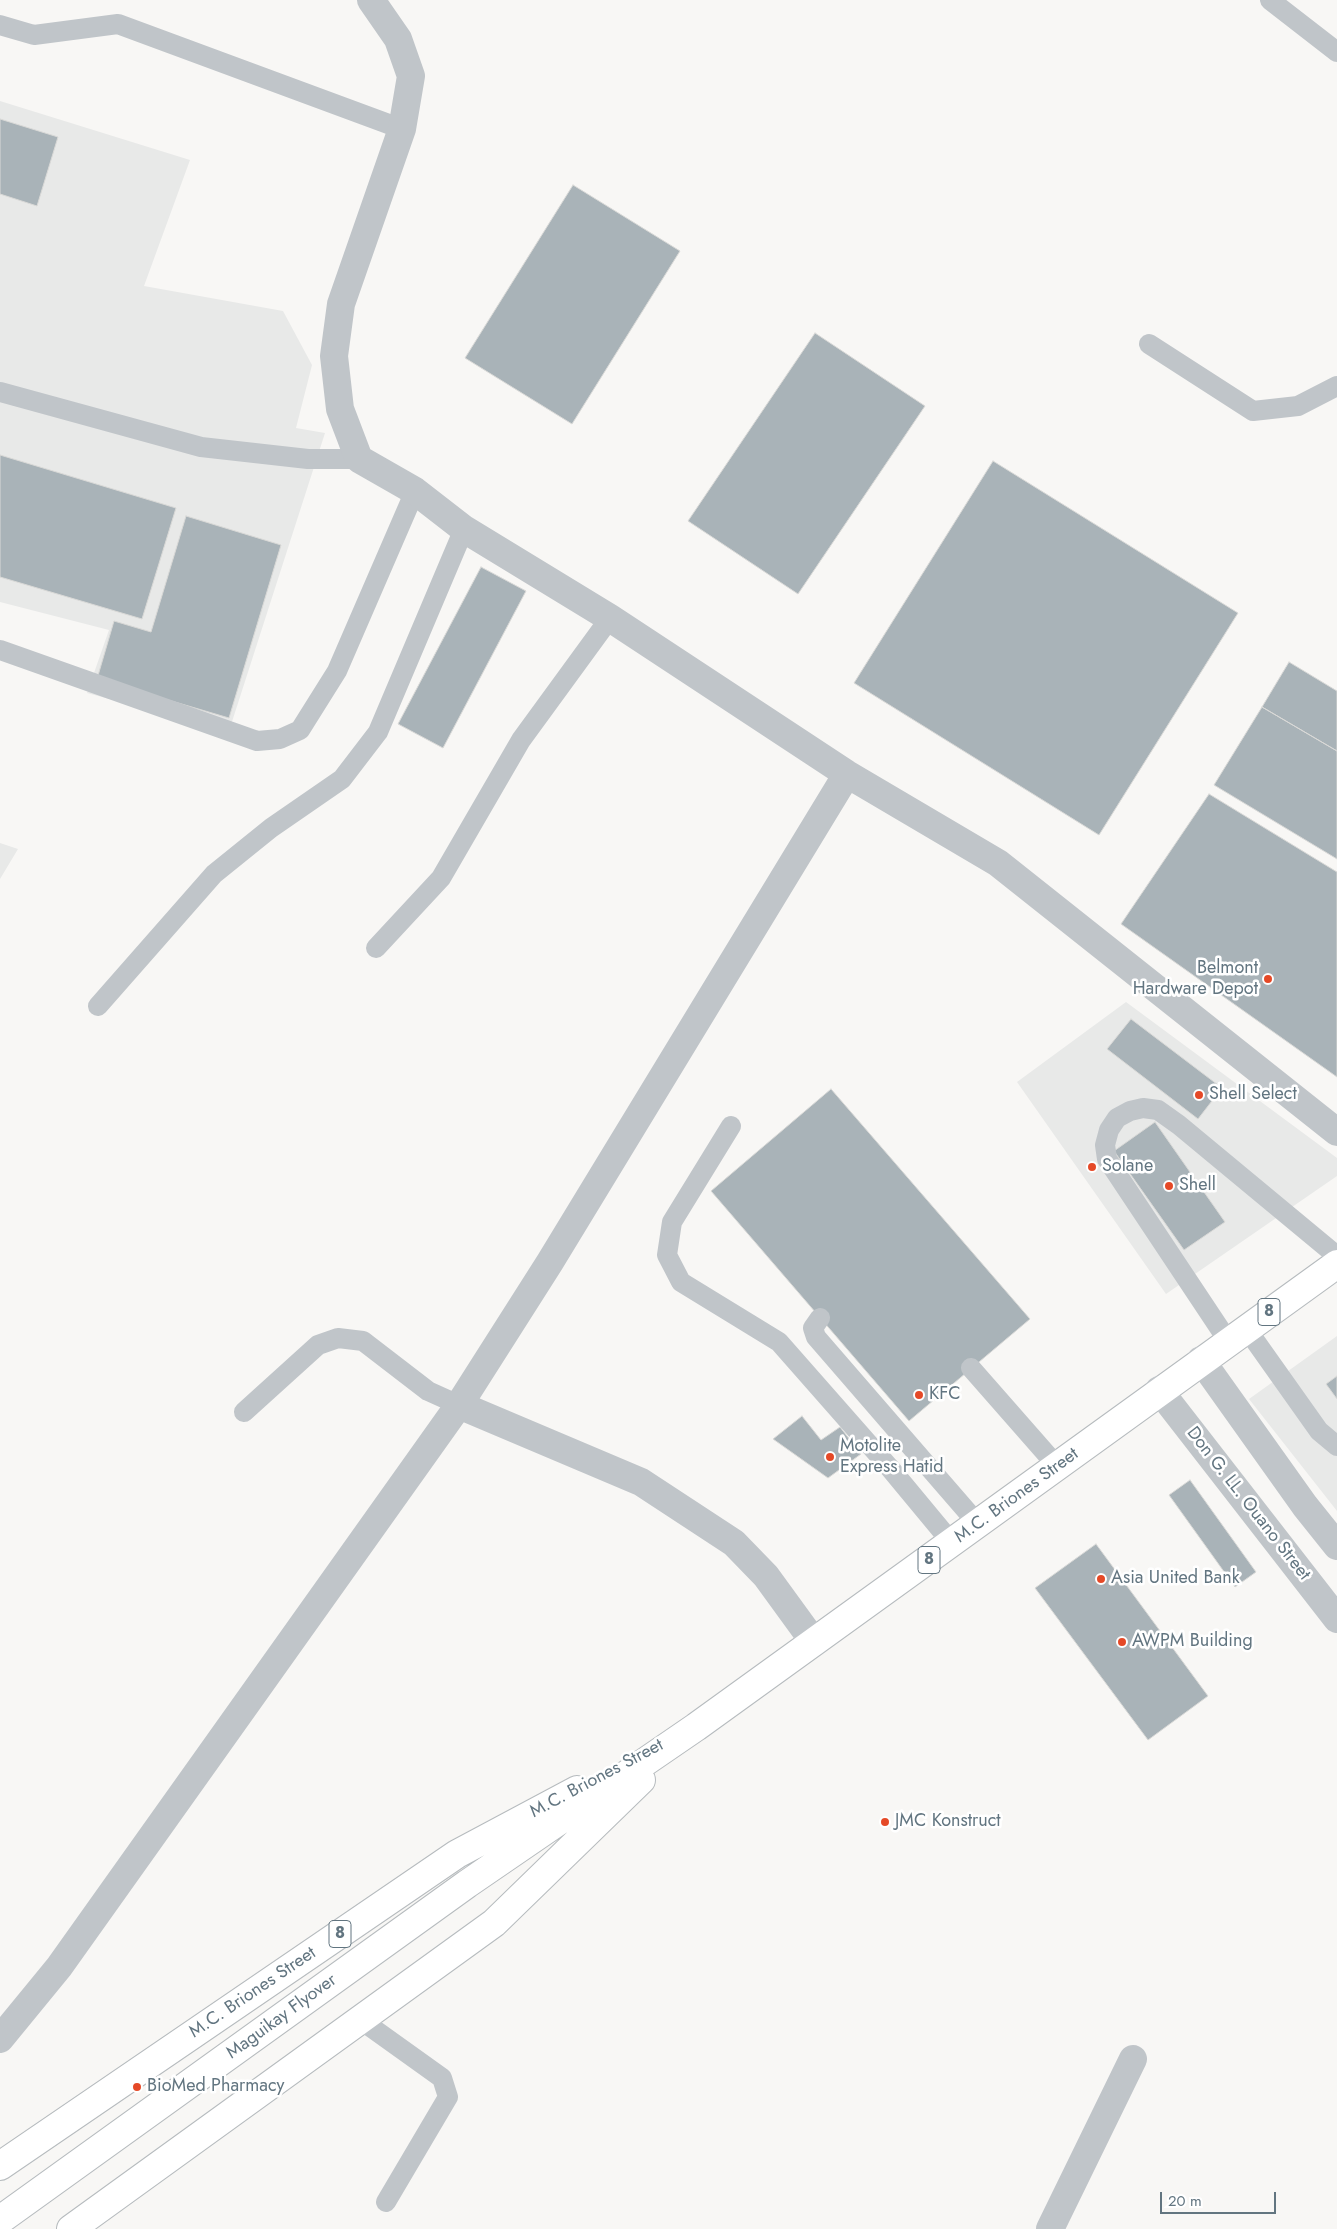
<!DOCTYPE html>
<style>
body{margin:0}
#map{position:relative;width:1337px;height:2229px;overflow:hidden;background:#f8f7f5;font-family:Jost,sans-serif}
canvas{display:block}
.scale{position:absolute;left:1160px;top:2192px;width:116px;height:22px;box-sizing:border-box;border:2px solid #627580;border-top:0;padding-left:6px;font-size:15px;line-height:18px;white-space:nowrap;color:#627580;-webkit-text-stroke:4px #fff;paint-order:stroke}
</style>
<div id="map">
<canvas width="1337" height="2229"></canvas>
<div class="scale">20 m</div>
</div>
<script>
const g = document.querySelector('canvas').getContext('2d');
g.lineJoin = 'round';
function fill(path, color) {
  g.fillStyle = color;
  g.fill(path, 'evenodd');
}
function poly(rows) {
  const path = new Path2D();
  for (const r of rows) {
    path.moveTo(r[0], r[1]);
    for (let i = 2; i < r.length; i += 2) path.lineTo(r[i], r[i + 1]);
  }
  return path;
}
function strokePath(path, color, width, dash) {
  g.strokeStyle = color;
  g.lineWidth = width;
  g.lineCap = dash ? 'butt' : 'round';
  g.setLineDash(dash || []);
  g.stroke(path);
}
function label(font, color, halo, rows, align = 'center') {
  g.font = font + ' Jost,sans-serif';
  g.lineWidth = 5;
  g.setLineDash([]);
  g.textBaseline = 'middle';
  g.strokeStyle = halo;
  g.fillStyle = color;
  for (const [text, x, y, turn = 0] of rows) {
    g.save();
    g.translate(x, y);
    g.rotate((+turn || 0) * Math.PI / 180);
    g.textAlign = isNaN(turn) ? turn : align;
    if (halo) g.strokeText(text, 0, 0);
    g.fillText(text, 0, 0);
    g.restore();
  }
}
fill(poly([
 [0,101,190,160,144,286,283,311,312,365,296,428,325,433,229,731,87,693,109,630,0,602],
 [0,843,18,849,0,879],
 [1126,1002,1337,1158,1337,1176,1166,1294,1017,1082],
 [1337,1336,1337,1511,1249,1399]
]), '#e8e9e8');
const building = poly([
 [0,119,58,137,37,206,0,194,0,119],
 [573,185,680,251,572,424,465,358,573,185],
 [815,333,925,406,798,594,688,521,815,333],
 [0,455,176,508,142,619,0,577,0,455],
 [993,461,1238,613,1099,835,854,683,993,461],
 [186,516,281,545,229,718,97,679,114,621,151,632,186,516],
 [481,567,526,591,443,748,398,724,481,567],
 [1289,662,1337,691,1337,751,1262,707,1289,662],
 [1262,707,1337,751,1337,859,1214,785,1262,707],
 [1209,794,1337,872,1337,1077,1121,924,1209,794],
 [1131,1019,1222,1088,1198,1119,1107,1049,1131,1019],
 [831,1089,1030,1319,909,1421,711,1191,831,1089],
 [1155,1122,1225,1222,1184,1250,1114,1151,1155,1122],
 [1337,1376,1337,1399,1326,1384,1337,1376],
 [802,1416,821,1440,840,1427,861,1454,828,1478,773,1439,802,1416],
 [1190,1480,1256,1572,1235,1587,1169,1495,1190,1480],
 [1096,1544,1208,1696,1148,1740,1035,1588,1096,1544]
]);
fill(building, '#a9b3b8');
strokePath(building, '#d9d9d7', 1);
const primary = poly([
 [0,2166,457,1854,577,1790],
 [0,2220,467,1884,696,1727,1337,1264],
 [71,2229,494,1923,641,1780]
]);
strokePath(primary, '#b6bbbe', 30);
strokePath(poly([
 [1270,0,1337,52],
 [0,25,34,35,118,24,402,129],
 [1149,344,1253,411,1298,406,1337,386],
 [0,392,201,447,308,459,359,459],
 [0,650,257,741,280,739,300,730,337,671,415,491],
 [376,948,441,878,521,740,610,618],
 [98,1006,214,874,271,828,342,779,378,732,464,529],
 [731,1126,672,1222,667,1255,681,1282,779,1342,889,1467,952,1543],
 [820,1318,813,1328,816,1337,978,1524],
 [1246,1328,1319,1431,1337,1446],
 [1228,1341,1107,1159,1105,1145,1109,1130,1117,1118,1130,1111,1143,1108,1158,1110,1179,1125,1337,1256],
 [971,1368,1057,1466],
 [244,1412,318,1345,338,1338,363,1341,428,1391,459,1405],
 [361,2020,442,2078,448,2097,386,2202]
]), '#c0c5c9', 20);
strokePath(poly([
 [371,0,398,39,411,76,402,129,341,304,334,356,340,409,359,459,415,491,464,529,610,618,847,774,998,863,1337,1132],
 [459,1405,641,1482,734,1543,766,1576,814,1642],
 [0,2039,59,1967,459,1405,550,1262,847,774],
 [1050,2229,1133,2059]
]), '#c0c5c9', 28);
strokePath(poly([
 [1201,1360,1305,1506,1337,1546],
 [1159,1390,1337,1619]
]), '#c0c5c9', 28);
strokePath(primary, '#fff', 28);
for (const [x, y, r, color] of [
 [1268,979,5,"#e54927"],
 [1199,1095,5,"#e54927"],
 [1092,1167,5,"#e54927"],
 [1169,1186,5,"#e54927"],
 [919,1395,5,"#e54927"],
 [830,1457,5,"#e54927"],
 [1101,1579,5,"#e54927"],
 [1122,1642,5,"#e54927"],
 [885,1822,5,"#e54927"],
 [137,2087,5,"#e54927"]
]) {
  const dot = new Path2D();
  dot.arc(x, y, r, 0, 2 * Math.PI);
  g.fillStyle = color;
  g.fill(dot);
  strokePath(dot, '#fff', 2);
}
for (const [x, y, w] of [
 [1269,1312,22],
 [929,1560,22],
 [340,1934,22]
]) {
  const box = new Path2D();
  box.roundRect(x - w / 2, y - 13.5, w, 27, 4);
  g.fillStyle = '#fff';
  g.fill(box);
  strokePath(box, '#627580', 1);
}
label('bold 16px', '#627580', null, [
 ["8",1269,1312],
 ["8",929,1560],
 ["8",340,1934]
]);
label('18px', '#627580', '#fff', [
 ["Belmont",1258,969,"right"],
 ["Hardware Depot",1258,990,"right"],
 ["Shell Select",1209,1095],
 ["Solane",1102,1167],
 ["Shell",1179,1186],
 ["KFC",929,1395],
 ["Motolite",840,1447],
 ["Express Hatid",840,1468],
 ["Asia United Bank",1111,1579],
 ["AWPM Building",1132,1642],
 ["JMC Konstruct",895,1822],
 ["BioMed Pharmacy",147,2087]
], 'left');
label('18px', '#627580', '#fff', [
 ["M.C. Briones Street",1017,1496,-36],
 ["Don G. LL. Ouano Street",1248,1504,52],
 ["M.C. Briones Street",597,1779,-28],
 ["M.C. Briones Street",253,1993,-34],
 ["Maguikay Flyover",282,2017,-36]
]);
</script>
